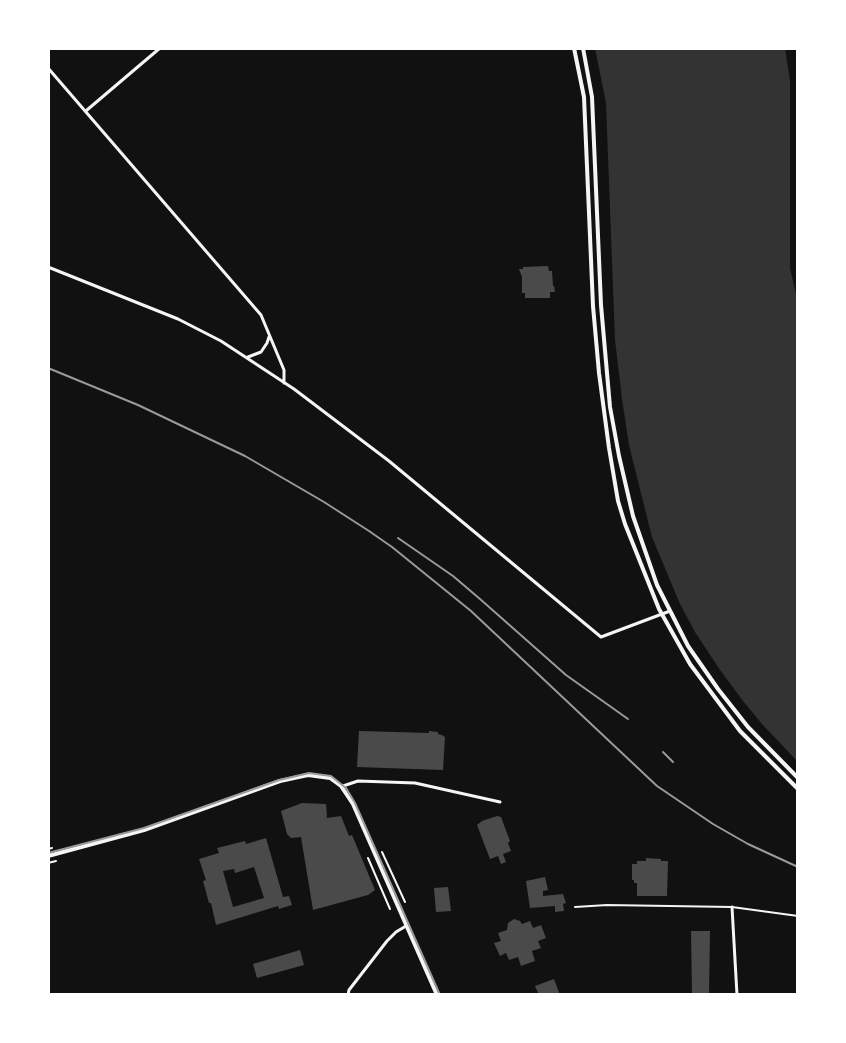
<!DOCTYPE html>
<style>
body{margin:0}
#map{position:relative;width:846px;height:1043px;overflow:hidden;background:#111;font-family:Manrope,sans-serif}
canvas{display:block}
.frame{position:absolute;inset:0;border:50px solid #fff;pointer-events:none}
</style>
<div id="map">
<canvas width="846" height="1043"></canvas>
<div class="frame"></div>
</div>
<script>
const g = document.querySelector('canvas').getContext('2d');
g.lineJoin = 'round';
function fill(path, color) {
  g.fillStyle = color;
  g.fill(path, 'evenodd');
}
function poly(rows) {
  const path = new Path2D();
  for (const r of rows) {
    path.moveTo(r[0], r[1]);
    for (let i = 2; i < r.length; i += 2) path.lineTo(r[i], r[i + 1]);
  }
  return path;
}
function strokePath(path, color, width, dash) {
  g.strokeStyle = color;
  g.lineWidth = width;
  g.lineCap = dash ? 'butt' : 'round';
  g.setLineDash(dash || []);
  g.stroke(path);
}
fill(poly([
 [595,48,785,48,790,81,790,268,798,303,798,762,762,724,743,701,720,670,695,632,680,604,652,537,629,445,622,399,615,340,606,103]
]), '#333');
fill(poly([
 [548,266,549,271,552,271,553,286,554,286,555,292,550,292,550,298,525,298,525,293,522,293,522,277,519,269,523,269,523,267],
 [359,731,429,733,429,731,438,732,438,734,442,735,445,737,443,770,357,767],
 [302,803,326,804,327,817,326,818,341,816,349,836,352,835,375,890,368,895,313,910,301,837,291,838,287,834,281,811],
 [497,816,501,817,510,841,508,843,511,851,503,854,506,862,501,864,498,856,490,859,477,825,482,821],
 [266,838,283,897,289,896,292,905,279,909,278,906,216,925,211,903,209,903,203,881,206,880,199,859,219,853,217,848,245,841,246,844],
 [254,867,264,898,233,907,223,871,234,869,235,873],
 [646,858,661,859,661,861,668,861,667,896,637,896,637,883,634,883,634,880,632,880,632,864,637,864,637,861,646,861],
 [545,877,548,890,543,891,543,896,563,894,566,903,563,904,564,911,555,912,555,906,530,908,526,881],
 [448,887,451,911,436,912,434,888],
 [514,919,520,921,522,924,530,921,533,928,541,925,546,938,538,941,541,948,532,951,535,961,521,966,518,957,509,960,506,953,500,956,494,943,501,941,498,933,507,930,508,923],
 [691,931,710,931,709,995,692,995],
 [300,950,304,965,257,978,253,964],
 [554,979,560,995,539,995,535,986]
]), '#4a4a4a');
strokePath(poly([
 [48,849,52,848],
 [382,852,405,902],
 [368,858,390,909],
 [48,863,56,861]
]), '#f5f5f5', 2);
strokePath(poly([
 [575,907,607,905,732,907,798,916]
]), '#f5f5f5', 2);
strokePath(poly([
 [48,68,261,315,284,370,284,383],
 [87,110,160,48],
 [48,267,178,319,221,341,294,389,389,461,601,637,670,611],
 [248,357,261,352,267,343,269,337],
 [343,786,358,781,415,783,500,802],
 [732,907,737,995],
 [348,995,349,990,387,941,396,932,406,926]
]), '#f5f5f5', 3);
strokePath(poly([
 [574,48,584,97,593,306,599,373,609,448,618,501,625,524,659,609,690,664,740,731,798,789],
 [583,48,592,97,601,305,610,407,619,456,633,516,657,585,688,646,718,689,748,727,798,778],
 [48,856,144,830,280,781,308,775,330,778,341,786,353,804,437,995]
]), '#f5f5f5', 4);
strokePath(poly([
 [48,853,144,828,279,780,309,773,331,776,346,788,355,803,440,995]
]), '#9a9a9a', 2);
strokePath(poly([
 [48,368,138,405,245,456,324,502,369,531,392,547,471,611,657,786,713,824,748,844,798,867],
 [398,538,453,576,480,599,566,675,628,719],
 [663,752,673,762]
]), '#9a9a9a', 2);
</script>
